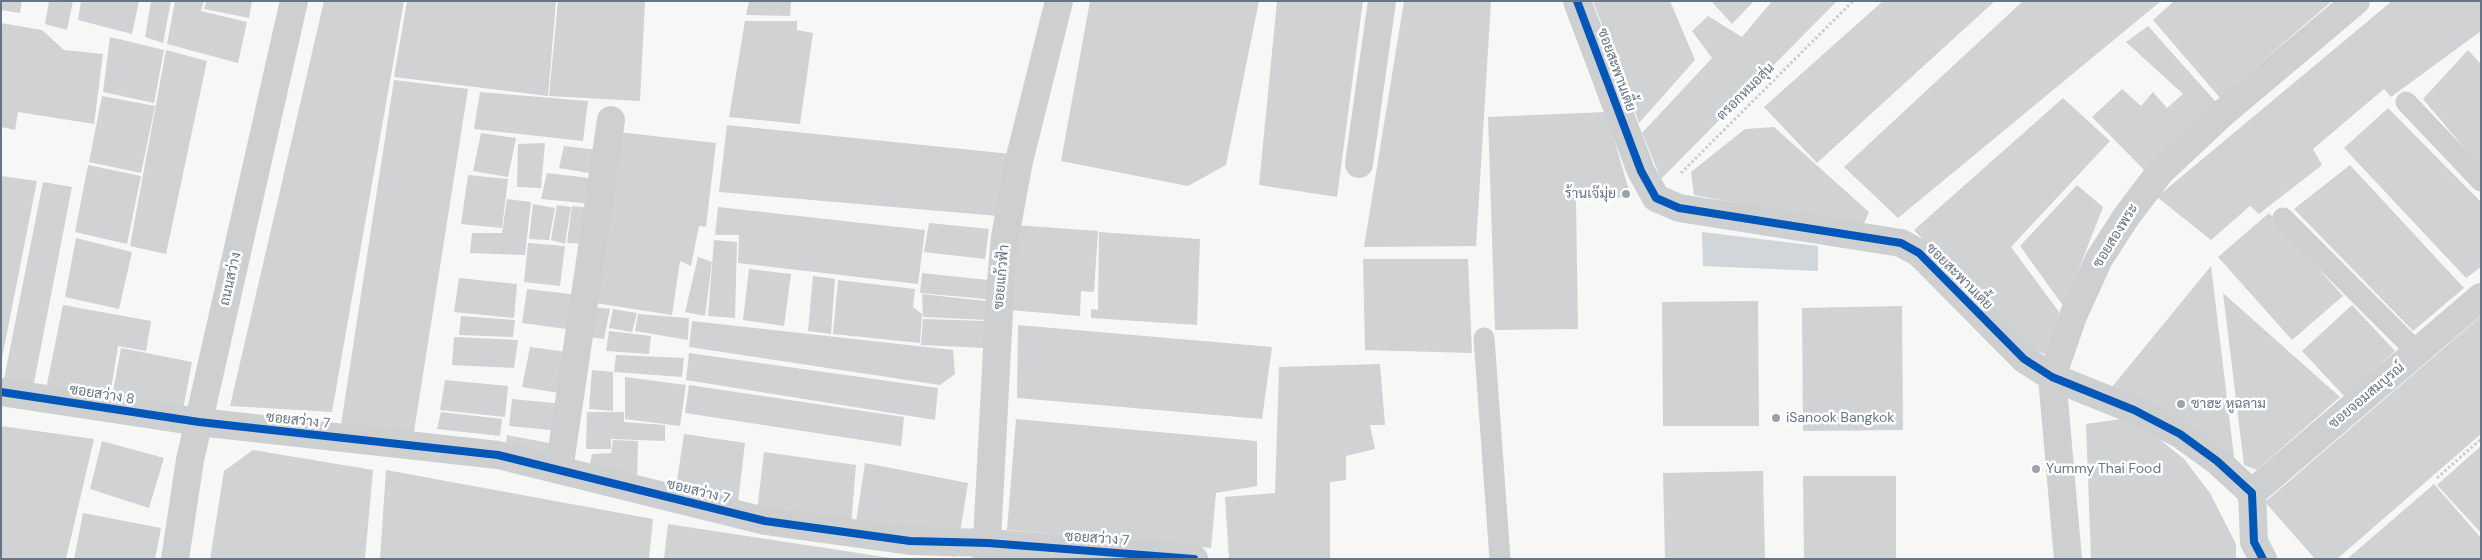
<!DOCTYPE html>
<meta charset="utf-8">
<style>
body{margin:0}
#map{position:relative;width:2482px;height:560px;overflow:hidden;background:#f7f7f6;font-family:"DM Sans",sans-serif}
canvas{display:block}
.frame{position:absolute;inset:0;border:2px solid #667486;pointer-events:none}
</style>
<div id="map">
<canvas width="2482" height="560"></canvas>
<div class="frame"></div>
</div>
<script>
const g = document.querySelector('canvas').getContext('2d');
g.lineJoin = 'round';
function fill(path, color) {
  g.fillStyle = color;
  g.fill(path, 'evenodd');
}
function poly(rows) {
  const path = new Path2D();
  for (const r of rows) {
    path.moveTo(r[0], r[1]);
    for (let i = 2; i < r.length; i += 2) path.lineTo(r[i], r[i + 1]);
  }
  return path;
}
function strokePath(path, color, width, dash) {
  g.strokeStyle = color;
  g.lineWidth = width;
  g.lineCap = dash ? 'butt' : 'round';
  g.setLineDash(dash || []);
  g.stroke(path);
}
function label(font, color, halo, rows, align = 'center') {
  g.font = font + ' "DM Sans",Sarabun,sans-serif';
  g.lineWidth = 5;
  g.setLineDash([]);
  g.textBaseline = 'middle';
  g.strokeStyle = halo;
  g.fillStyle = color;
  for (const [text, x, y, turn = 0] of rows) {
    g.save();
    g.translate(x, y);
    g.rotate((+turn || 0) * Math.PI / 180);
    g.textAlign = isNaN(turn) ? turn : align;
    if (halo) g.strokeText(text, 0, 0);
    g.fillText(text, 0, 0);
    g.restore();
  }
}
fill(poly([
 [1702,232,1818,246,1818,271,1703,266]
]), '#d0d6da');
fill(poly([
 [1,1,22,1,20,13,1,10],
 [49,1,73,1,67,30,45,24],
 [81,1,139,1,132,34,78,20],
 [151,1,171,1,163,43,145,37],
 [175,1,204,1,201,11,247,22,238,63,167,44],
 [206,1,252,1,249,18,204,9],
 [324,1,404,1,332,412,230,406],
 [407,1,556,1,548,96,394,77],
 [558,1,645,1,640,101,549,96],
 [749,1,791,1,790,16,746,15],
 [1090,1,1259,1,1226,165,1188,186,1061,161],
 [1277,1,1363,1,1337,197,1259,185],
 [1404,1,1491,1,1476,246,1364,247],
 [1593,1,1670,1,1695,60,1639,123],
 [1711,1,1754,1,1732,24],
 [1772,1,1837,1,1661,179,1642,133,1712,58,1692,31,1708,16,1742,37],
 [1883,1,1995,1,1817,163,1764,107],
 [2023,1,2161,1,1898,218,1844,167],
 [2174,1,2332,1,2220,98,2153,20],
 [2392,1,2481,1,2481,31,2391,97,2384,89,2313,149,2322,165,2259,214,2250,206,2211,240,2157,197],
 [745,21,797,21,797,30,813,33,800,124,729,117],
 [1,23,42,30,64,50,103,54,94,124,18,112,15,130,1,127],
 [2148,26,2216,102,2148,174,2092,117,2122,89,2141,106,2153,92,2167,108,2183,94,2126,42],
 [110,37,164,50,154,103,103,92],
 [166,50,207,61,166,254,130,246],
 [2468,50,2481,64,2481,168,2423,99],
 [394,80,468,89,413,438,340,431],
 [480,92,588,101,583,141,474,129],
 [102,96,155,106,141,173,89,162],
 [2063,98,2110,141,2011,247,2059,312,2048,355,2028,348,1914,230],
 [2388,108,2481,202,2481,267,2466,278,2344,148],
 [1606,112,1631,197,1576,200,1578,329,1495,330,1488,117],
 [727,125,1011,154,998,216,719,192],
 [1774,127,1869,212,1862,228,1694,195,1691,172,1745,129],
 [618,132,716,143,706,227,699,226,691,266,680,261,672,315,595,303],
 [481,133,516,138,508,177,473,171],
 [545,143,541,188,517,187,518,144],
 [564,146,599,150,595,174,559,168],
 [88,165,141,176,127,244,75,232],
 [2350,165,2464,288,2413,331,2294,209],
 [547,173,597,179,592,204,541,199],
 [468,175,508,179,502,228,461,224],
 [1,176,37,181,2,358,1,358],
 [43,182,72,187,33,388,3,384],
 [2077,185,2103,207,2064,307,2020,246],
 [507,199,531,202,525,255,470,253,472,233,502,233],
 [533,204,555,208,549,240,529,239],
 [557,205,571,207,565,244,551,240],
 [572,206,593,208,589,244,567,243],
 [718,207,925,230,918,284,738,263,739,235,715,235],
 [2269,213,2343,296,2292,340,2218,257],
 [929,223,989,229,985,259,924,252],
 [1015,225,1098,231,1094,292,1081,291,1080,316,1010,310],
 [1099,232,1200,239,1197,325,1091,318,1091,309,1098,310],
 [76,238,132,252,119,309,65,297],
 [714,240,737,242,735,318,708,316],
 [528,243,565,246,560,286,524,282],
 [698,257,712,262,705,316,685,312],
 [1363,259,1468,259,1472,353,1365,350],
 [2211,266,2235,465,2112,387],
 [749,269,791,274,784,326,743,320],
 [922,273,988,280,986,299,920,293],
 [813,276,835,279,831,334,808,331],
 [459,278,517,284,514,318,454,312],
 [838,280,915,289,913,307,922,314,920,343,833,334],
 [527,289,578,295,573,330,522,323],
 [2223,293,2340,397,2257,470,2244,465],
 [922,294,986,301,987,320,923,317],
 [1758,301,1759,426,1663,426,1662,302],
 [63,305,151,321,146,351,118,346,110,396,46,389],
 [2352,305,2395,351,2345,397,2302,351],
 [587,306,610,309,604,339,583,336],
 [1902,306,1903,430,1803,431,1802,308],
 [613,309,637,313,632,332,609,328],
 [638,314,689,318,688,340,635,331],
 [461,316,515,320,513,337,459,335],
 [2481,316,2481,434,2337,559,2315,559,2265,502],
 [923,319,987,321,986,348,921,345],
 [692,321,953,350,955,374,940,385,689,347],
 [1018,325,1272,347,1262,419,1017,398],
 [609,331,651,336,649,354,606,351],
 [454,337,518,340,514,368,452,365],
 [530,347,589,355,584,397,522,387],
 [121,348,192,362,183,409,112,397],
 [689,353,938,388,935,420,686,380],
 [616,355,684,358,682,377,614,372],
 [1380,364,1385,425,1370,425,1375,449,1346,456,1346,480,1330,482,1330,559,1229,559,1225,497,1275,493,1279,367],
 [592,370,613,372,613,411,589,409],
 [625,377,686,385,680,426,625,419],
 [445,380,508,386,505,417,440,410],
 [689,385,904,417,901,446,685,413],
 [512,399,564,404,561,431,509,426],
 [441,412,502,419,500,436,437,429],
 [587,412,624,412,624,422,665,425,665,441,611,439,611,449,586,449],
 [1016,419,1257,441,1257,486,1216,493,1211,548,1007,530],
 [2121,419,2153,434,2184,459,2210,493,2236,544,2236,559,2091,559,2086,424],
 [1,426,94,439,66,559,1,559],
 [684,434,745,443,738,502,676,487],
 [507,435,559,445,556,465,505,453],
 [613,440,638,441,637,485,588,473,592,454,611,453],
 [102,441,164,458,149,508,90,489],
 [2481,446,2481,533,2437,485],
 [253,450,373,470,365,559,210,559,224,471],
 [764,452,856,465,851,526,757,511],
 [865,463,968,483,956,557,853,542],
 [386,470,653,519,649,559,380,559],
 [1763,471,1765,559,1665,559,1663,473],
 [1803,476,1896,476,1896,559,1804,559],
 [2434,484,2481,538,2481,559,2347,559],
 [83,513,161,528,155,559,74,559],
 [668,524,891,558,891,559,664,559]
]), '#d1d2d3');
strokePath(poly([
 [1681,173,1853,1],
 [2437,478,2481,439]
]), '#cccccd', 3, [2.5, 2.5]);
strokePath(poly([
 [2406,102,2481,181],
 [2283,218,2418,353],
 [1484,338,1500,559]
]), '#cecfd1', 21);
strokePath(poly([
 [1577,1,1641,171,1656,198,1679,208,1901,243,1919,253,2024,359,2052,377,2134,410,2180,434,2217,461,2252,493,2254,542,2263,559],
 [1359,164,1382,1],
 [1,392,199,422,498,455,765,521,910,541,988,543,1194,559],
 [559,470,611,120],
 [2252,493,2481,297],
 [175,559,190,460,294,1],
 [986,559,1000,293,1005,237,1019,161,1059,1],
 [2068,559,2052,377,2073,316,2099,259,2126,217,2160,172,2223,113,2356,1]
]), '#cecfd1', 28);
strokePath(poly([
 [1577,1,1641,171,1656,198,1679,208,1901,243,1919,253,2024,359,2052,377,2134,410,2180,434,2217,461,2252,493,2254,542,2263,559],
 [1,392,199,422,498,455,765,521,910,541,988,543,1194,559]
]), '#0057b8', 8);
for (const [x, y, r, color] of [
 [1626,194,5,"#99a2ad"],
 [2181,404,5,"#99a2ad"],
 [1776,418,5,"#99a2ad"],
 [2036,469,5,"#99a2ad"]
]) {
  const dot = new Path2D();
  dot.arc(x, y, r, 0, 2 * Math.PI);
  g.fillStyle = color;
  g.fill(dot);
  strokePath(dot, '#fff', 2);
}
label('14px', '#667486', '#fff', [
 ["ซอยสะพานเตี้ย",1616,70,70],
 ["ตรอกหมอสุ่น",1746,92,-45],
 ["ซอยสองพระ",2116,236,-58],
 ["ซอยแก้วฟ้า",1002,277,-85],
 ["ซอยสะพานเตี้ย",1959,277,45],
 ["ถนนสว่าง",231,279,-77],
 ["ซอยสว่าง 8",102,395,9],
 ["ซอยจอมสมบูรณ์",2367,396,-40],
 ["ซอยสว่าง 7",298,421,6],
 ["ซอยสว่าง 7",698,492,14],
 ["ซอยสว่าง 7",1097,539,4]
]);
label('14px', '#667486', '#fff', [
 ["ร้านเจ๊มุ่ย",1616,194,"right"],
 ["ซาฮะ หูฉลาม",2191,404],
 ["iSanook Bangkok",1786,418],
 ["Yummy Thai Food",2046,469]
], 'left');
</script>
